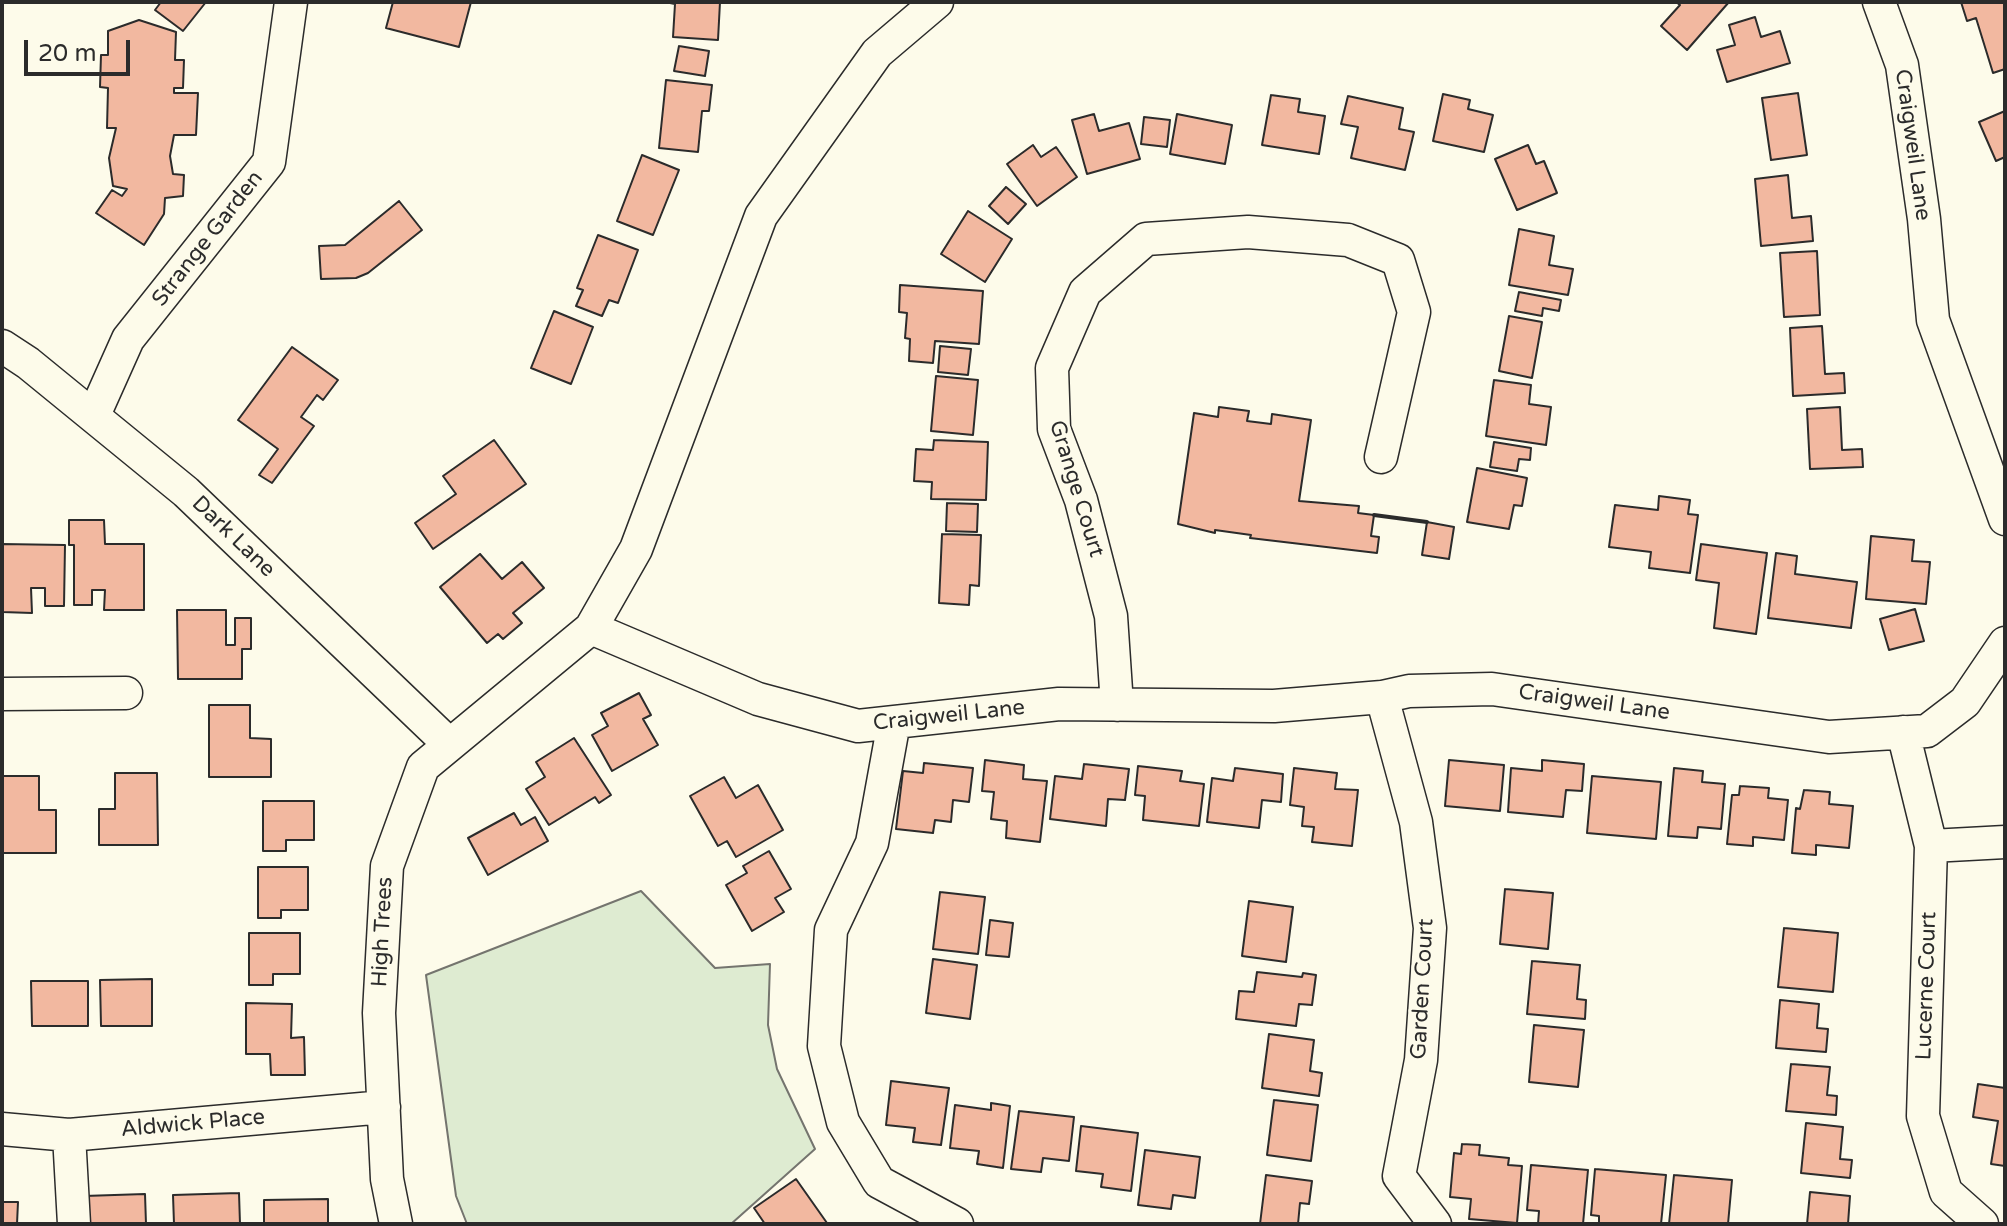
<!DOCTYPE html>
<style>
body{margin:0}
#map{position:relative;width:2007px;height:1226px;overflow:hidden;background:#fdfbea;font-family:"Varela Round",sans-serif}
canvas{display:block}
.frame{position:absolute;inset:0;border:4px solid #2b2b2b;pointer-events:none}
.scale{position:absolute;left:24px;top:40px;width:106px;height:36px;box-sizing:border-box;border:4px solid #2b2b2b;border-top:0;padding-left:10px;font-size:24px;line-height:28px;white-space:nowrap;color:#2b2b2b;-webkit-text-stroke:6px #fdfbea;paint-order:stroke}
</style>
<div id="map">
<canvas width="2007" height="1226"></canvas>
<div class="frame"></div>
<div class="scale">20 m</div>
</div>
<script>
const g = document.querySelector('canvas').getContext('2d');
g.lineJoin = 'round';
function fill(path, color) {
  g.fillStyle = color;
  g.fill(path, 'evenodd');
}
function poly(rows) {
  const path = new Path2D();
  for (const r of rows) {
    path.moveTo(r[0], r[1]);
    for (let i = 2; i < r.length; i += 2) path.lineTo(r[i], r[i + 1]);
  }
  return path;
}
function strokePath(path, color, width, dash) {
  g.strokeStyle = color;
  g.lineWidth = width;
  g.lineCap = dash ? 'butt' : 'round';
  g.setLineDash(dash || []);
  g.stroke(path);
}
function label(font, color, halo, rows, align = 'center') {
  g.font = font + ' "Varela Round",sans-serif';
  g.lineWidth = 6;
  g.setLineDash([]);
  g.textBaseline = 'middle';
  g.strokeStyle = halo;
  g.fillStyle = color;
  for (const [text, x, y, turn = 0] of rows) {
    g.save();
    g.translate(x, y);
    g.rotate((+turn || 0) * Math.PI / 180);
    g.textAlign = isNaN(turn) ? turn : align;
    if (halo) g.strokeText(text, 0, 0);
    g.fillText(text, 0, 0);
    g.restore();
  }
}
const green = poly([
 [641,891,715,968,770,964,768,1025,777,1069,815,1149,731,1224,467,1224,456,1196,426,975,641,891]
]);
fill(green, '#deebd1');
strokePath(green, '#74746e', 2);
const building = poly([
 [161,2,206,2,183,31,155,10,161,2],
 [393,2,471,2,459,47,386,28,393,2],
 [720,2,718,40,673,37,675,4,665,2,720,2],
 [1676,2,1729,2,1687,50,1661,26,1680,5,1676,2],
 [1961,2,2005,2,2005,69,1993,73,1976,18,1967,21,1961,2],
 [1755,17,1761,37,1780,31,1790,63,1727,82,1717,50,1735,45,1729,25,1755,17],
 [139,20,176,32,175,60,184,60,183,88,174,88,174,93,198,93,196,135,174,135,170,156,173,174,184,175,183,196,165,198,164,214,144,245,96,213,112,190,122,196,127,189,113,186,109,158,116,128,107,128,108,88,100,87,101,55,108,55,108,31,139,20],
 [679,46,709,51,705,76,674,71,679,46],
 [666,80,712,85,709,111,702,111,698,152,659,148,666,80],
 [1798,93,1807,155,1771,160,1762,98,1798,93],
 [1443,94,1470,100,1468,109,1493,115,1484,152,1433,141,1443,94],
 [1271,95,1300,99,1298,112,1325,116,1319,154,1262,145,1271,95],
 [1348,96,1403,108,1399,129,1414,132,1405,170,1351,158,1358,127,1341,124,1348,96],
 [2005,111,2005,157,1996,161,1979,122,2005,111],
 [1094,114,1099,131,1129,123,1140,159,1087,174,1072,120,1094,114],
 [1177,114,1232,125,1225,164,1170,154,1177,114],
 [1144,117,1170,120,1167,147,1141,144,1144,117],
 [1033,145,1041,157,1056,147,1077,177,1037,206,1007,164,1033,145],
 [1528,145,1536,164,1544,161,1557,193,1517,210,1495,159,1528,145],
 [642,155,679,170,653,235,617,221,642,155],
 [1788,175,1792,218,1811,216,1813,241,1761,246,1755,179,1788,175],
 [1006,187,1026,204,1008,224,989,206,1006,187],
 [399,201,422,230,368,273,356,278,321,279,319,246,345,245,399,201],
 [968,211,1012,239,985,282,941,254,968,211],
 [1519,229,1554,236,1549,265,1573,269,1568,295,1509,285,1519,229],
 [598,235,638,250,618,303,609,300,602,316,576,306,583,290,577,288,598,235],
 [1817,251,1820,315,1784,317,1780,253,1817,251],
 [900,285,983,291,979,344,935,341,933,363,909,361,910,339,905,338,907,313,899,312,900,285],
 [1519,292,1561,300,1559,311,1543,308,1542,316,1515,311,1519,292],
 [554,311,593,327,571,384,531,368,554,311],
 [1509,316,1542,322,1532,378,1499,371,1509,316],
 [1822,326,1825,374,1844,373,1845,393,1793,396,1790,328,1822,326],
 [940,346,971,349,968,375,938,372,940,346],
 [292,347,338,380,323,400,317,395,301,417,314,426,272,483,259,475,278,449,238,420,292,347],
 [936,376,978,380,973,435,931,431,936,376],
 [1494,380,1531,385,1529,404,1551,407,1546,445,1486,436,1494,380],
 [1219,407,1249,411,1247,421,1271,424,1272,414,1311,420,1299,501,1359,506,1358,513,1374,515,1371,536,1379,537,1377,553,1250,538,1251,535,1215,530,1215,533,1178,524,1194,413,1218,417,1219,407],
 [1840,407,1842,450,1862,449,1863,467,1810,469,1807,409,1840,407],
 [494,440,526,484,433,549,415,523,456,494,443,476,494,440],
 [934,440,988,442,986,500,931,499,932,482,914,481,916,449,933,450,934,440],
 [1494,442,1531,448,1530,460,1519,459,1517,471,1490,467,1494,442],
 [1477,468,1527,478,1522,506,1514,505,1509,529,1467,522,1477,468],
 [1659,496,1690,500,1688,514,1698,515,1690,573,1649,568,1651,552,1609,547,1615,505,1658,510,1659,496],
 [947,503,978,504,977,532,946,531,947,503],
 [69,520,104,520,105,544,144,544,144,610,104,610,105,590,92,590,92,605,74,605,74,545,69,545,69,520],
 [1427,522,1454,527,1449,559,1422,555,1427,522],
 [942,534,981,535,979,586,970,585,969,605,939,603,942,534],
 [1871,536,1914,540,1912,561,1930,562,1926,604,1866,599,1871,536],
 [2,544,65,545,64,606,45,606,45,588,31,588,32,613,2,612,2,544],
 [1701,544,1767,553,1756,634,1714,628,1719,583,1696,580,1701,544],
 [1776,553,1797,556,1795,574,1857,582,1851,628,1768,618,1776,553],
 [480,554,502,579,522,562,544,588,513,613,522,623,503,639,498,634,487,643,440,587,480,554],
 [1915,609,1924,641,1889,650,1880,619,1915,609],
 [177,610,226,610,226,645,235,645,235,618,251,618,251,649,242,649,242,679,178,679,177,610],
 [639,693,651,715,643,719,658,745,612,771,592,735,608,726,601,713,639,693],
 [209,705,250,705,250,738,271,739,271,777,209,777,209,705],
 [574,738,611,795,599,803,595,797,549,825,526,789,545,777,536,762,574,738],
 [985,760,1024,765,1023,779,1047,781,1040,842,1006,838,1007,821,991,819,994,792,982,791,985,760],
 [1449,760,1504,765,1500,811,1445,806,1449,760],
 [1542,760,1584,764,1582,791,1566,790,1563,817,1508,812,1511,768,1542,771,1542,760],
 [924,763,973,768,969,802,953,800,951,822,935,820,933,833,896,829,903,771,923,773,924,763],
 [1084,764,1129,769,1125,800,1108,799,1106,826,1050,819,1055,776,1082,779,1084,764],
 [1138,766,1182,771,1180,781,1204,784,1199,826,1143,820,1145,796,1135,795,1138,766],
 [1235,768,1283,774,1281,802,1262,800,1259,828,1207,822,1212,778,1233,781,1235,768],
 [1294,768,1337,773,1335,789,1358,790,1352,846,1312,842,1314,827,1302,826,1304,807,1290,805,1294,768],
 [1674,768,1703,771,1702,782,1725,784,1721,829,1698,827,1697,838,1668,836,1674,768],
 [115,773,157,773,158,845,99,845,99,809,115,809,115,773],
 [2,776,39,776,39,810,56,810,56,853,2,853,2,776],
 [1592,776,1661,782,1656,839,1587,833,1592,776],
 [724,777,736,798,758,785,783,830,736,857,727,841,718,846,690,796,724,777],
 [1740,786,1769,788,1768,798,1788,800,1784,840,1753,837,1753,846,1727,844,1732,795,1739,795,1740,786],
 [1804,790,1830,792,1829,804,1853,806,1849,848,1816,845,1816,855,1792,853,1796,808,1800,809,1804,790],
 [263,801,314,801,314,840,286,840,286,851,263,851,263,801],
 [514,813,521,825,535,817,548,841,488,875,468,838,514,813],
 [769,851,791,889,775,898,784,912,752,931,726,885,747,873,743,866,769,851],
 [258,867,308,867,308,910,281,910,281,918,258,918,258,867],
 [1505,889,1553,893,1548,949,1500,944,1505,889],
 [940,892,985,897,978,954,933,949,940,892],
 [1249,901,1293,907,1286,962,1242,956,1249,901],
 [990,920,1013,923,1009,957,986,955,990,920],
 [1784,928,1838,933,1833,992,1778,987,1784,928],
 [249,933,300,933,300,974,273,974,273,985,249,985,249,933],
 [933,959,977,965,970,1019,926,1013,933,959],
 [1532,961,1580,965,1577,999,1586,1000,1585,1019,1527,1014,1532,961],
 [1257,972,1302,977,1303,973,1316,975,1312,1005,1299,1004,1296,1026,1236,1019,1239,991,1254,992,1257,972],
 [152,979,152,1026,101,1026,100,980,152,979],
 [31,981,88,981,88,1026,32,1026,31,981],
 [1780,1000,1819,1004,1817,1028,1828,1029,1826,1052,1776,1048,1780,1000],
 [246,1003,292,1004,291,1038,304,1037,305,1075,271,1075,270,1054,246,1054,246,1003],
 [1534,1025,1584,1030,1578,1087,1529,1082,1534,1025],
 [1269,1034,1314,1040,1310,1071,1322,1073,1319,1096,1262,1088,1269,1034],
 [1791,1064,1830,1067,1827,1095,1837,1096,1836,1115,1786,1111,1791,1064],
 [891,1081,949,1088,941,1145,913,1142,915,1128,886,1125,891,1081],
 [1978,1084,2005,1088,2005,1166,1991,1164,1998,1121,1973,1117,1978,1084],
 [1274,1100,1318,1105,1311,1161,1267,1155,1274,1100],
 [991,1103,1010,1106,1003,1168,977,1164,979,1151,950,1148,955,1105,991,1110,991,1103],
 [1019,1111,1074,1117,1069,1161,1043,1158,1041,1172,1011,1169,1019,1111],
 [1806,1123,1843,1127,1840,1159,1852,1160,1850,1178,1801,1173,1806,1123],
 [1081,1126,1138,1133,1131,1191,1101,1187,1103,1174,1076,1171,1081,1126],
 [1462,1144,1480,1145,1479,1155,1509,1158,1508,1165,1522,1166,1517,1223,1469,1219,1471,1199,1450,1197,1454,1153,1461,1154,1462,1144],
 [1145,1150,1200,1157,1195,1198,1173,1195,1171,1209,1138,1205,1145,1150],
 [1531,1165,1588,1170,1583,1224,1538,1224,1539,1211,1527,1210,1531,1165],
 [1595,1169,1666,1175,1661,1224,1599,1224,1599,1216,1591,1215,1595,1169],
 [1266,1175,1312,1181,1309,1204,1300,1203,1298,1224,1260,1224,1266,1175],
 [1674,1175,1732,1180,1728,1224,1669,1224,1674,1175],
 [796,1179,827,1223,765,1224,754,1208,796,1179],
 [1810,1192,1850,1196,1848,1224,1807,1224,1810,1192],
 [239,1193,240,1224,174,1224,173,1195,239,1193],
 [145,1194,146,1224,85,1224,84,1196,145,1194],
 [328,1199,328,1224,264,1224,264,1200,328,1199],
 [2,1202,18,1202,17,1224,2,1224,2,1202]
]);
fill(building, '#f2b8a0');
strokePath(building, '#2b2b2b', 2);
const minor = poly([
 [1879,2,1902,65,1924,219,1933,320,2005,519],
 [2,346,28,363,186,492,449,744],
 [94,415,128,339,269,162,291,2],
 [591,628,758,699,858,726,1059,704,1274,706,1382,697,1409,691,1492,689,1829,737,1927,731,1965,702,2005,643],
 [2,694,126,693],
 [1382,697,1416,822,1430,928,1421,1060,1399,1176,1435,1224],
 [1117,705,1111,616,1081,500,1054,429,1052,368,1085,292,1146,239,1248,232,1348,240,1398,260,1414,312,1381,457],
 [894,722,872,843,831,930,824,1046,843,1122,879,1182,957,1224],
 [1903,732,1931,846,1923,1116,1946,1192,1982,1224],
 [1931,846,2005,842],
 [2,1129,69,1135,384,1107],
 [69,1135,74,1224],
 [396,1224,387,1179,379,1013,387,866,423,767,591,628,636,549,761,216,877,53,937,2]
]);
strokePath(minor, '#2b2b2b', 35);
strokePath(minor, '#fdfbea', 32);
strokePath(poly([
 [1374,515,1427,522]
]), '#2b2b2b', 4);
label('22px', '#2b2b2b', '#fdfbea', [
 ["Craigweil Lane",1912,145,82],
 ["Strange Garden",208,239,-52],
 ["Grange Court",1076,489,73],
 ["Dark Lane",233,537,44],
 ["Craigweil Lane",1594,703,8],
 ["Craigweil Lane",949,716,-6],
 ["High Trees",383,932,-87],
 ["Lucerne Court",1927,986,-88],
 ["Garden Court",1423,989,-87],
 ["Aldwick Place",193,1124,-5]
]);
</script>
